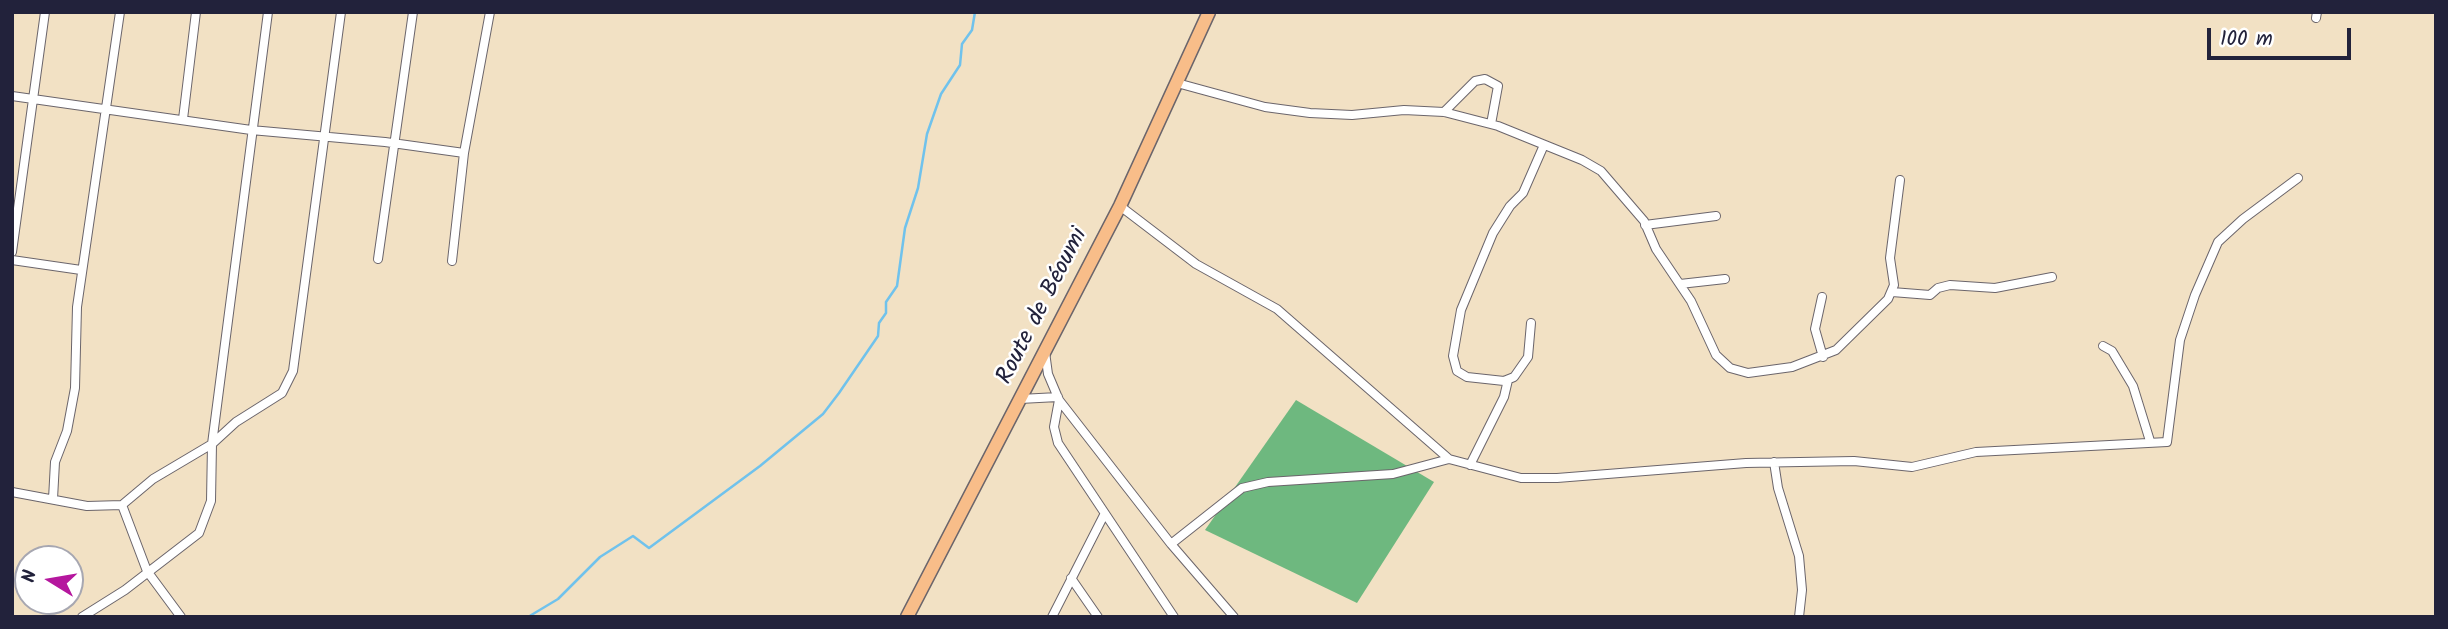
<!DOCTYPE html>
<meta charset="utf-8">
<style>
body{margin:0}
#map{position:relative;width:2448px;height:629px;overflow:hidden;background:#f2e1c4;font-family:Kalam,sans-serif}
canvas{display:block}
.frame{position:absolute;inset:0;border:14px solid #22223b;pointer-events:none}
.north{position:absolute;left:14px;top:545px;width:70px;height:70px;box-sizing:border-box;background:#fff;border:2px solid #a7a7b1;border-radius:50%;rotate:281deg;font-size:19px;font-weight:700;line-height:28px;text-align:center;color:#22223b}
.north::after{content:'';display:block;margin:auto;width:24px;height:32px;background:#b5179e;clip-path:polygon(50% 0,100% 100%,50% 72%,0 100%)}
.scale{position:absolute;left:2207px;top:28px;width:144px;height:32px;box-sizing:border-box;border:4px solid #22223b;border-top:0;padding-left:9px;font-size:21px;line-height:24px;white-space:nowrap;color:#22223b;-webkit-text-stroke:5px #fff;paint-order:stroke}
</style>
<div id="map">
<canvas width="2448" height="629"></canvas>
<div class="frame"></div>
<div class="north">N</div>
<div class="scale">100 m</div>
</div>
<script>
const g = document.querySelector('canvas').getContext('2d');
g.lineJoin = 'round';
function fill(path, color) {
  g.fillStyle = color;
  g.fill(path, 'evenodd');
}
function poly(rows) {
  const path = new Path2D();
  for (const r of rows) {
    path.moveTo(r[0], r[1]);
    for (let i = 2; i < r.length; i += 2) path.lineTo(r[i], r[i + 1]);
  }
  return path;
}
function strokePath(path, color, width, dash) {
  g.strokeStyle = color;
  g.lineWidth = width;
  g.lineCap = dash ? 'butt' : 'round';
  g.setLineDash(dash || []);
  g.stroke(path);
}
function label(font, color, halo, rows, align = 'center') {
  g.font = font + ' Kalam,sans-serif';
  g.lineWidth = 5;
  g.setLineDash([]);
  g.textBaseline = 'middle';
  g.strokeStyle = halo;
  g.fillStyle = color;
  for (const [text, x, y, turn = 0] of rows) {
    g.save();
    g.translate(x, y);
    g.rotate((+turn || 0) * Math.PI / 180);
    g.textAlign = isNaN(turn) ? turn : align;
    if (halo) g.strokeText(text, 0, 0);
    g.fillText(text, 0, 0);
    g.restore();
  }
}
fill(poly([
 [1296,400,1434,482,1357,603,1205,530]
]), '#6eb87f');
strokePath(poly([
 [528,617,558,599,600,557,633,536,649,548,760,466,823,414,839,393,878,336,879,323,886,313,886,302,897,286,905,228,918,188,927,134,941,94,960,65,962,44,972,30,975,12]
]), '#70c2ec', 2.5);
const street = poly([
 [2316,18,2317,12],
 [1177,83,1265,107,1310,113,1352,115,1404,110,1444,112,1498,126,1582,160,1601,171,1644,221,1656,249,1691,301,1716,355,1730,368,1748,373,1792,367,1836,350,1888,299,1894,285,1890,258,1900,180],
 [12,96,251,130,385,142,464,153],
 [1444,112,1475,81,1485,79,1498,86,1491,124],
 [183,119,196,12],
 [1120,206,1196,264,1277,309,1449,459,1521,478,1557,478,1746,463,1854,461,1912,467,1976,452,2167,442,2180,340,2195,295,2218,242,2243,219,2298,178],
 [1645,225,1716,216],
 [12,252,45,12],
 [378,259,413,12],
 [12,260,81,270],
 [452,261,464,153,490,12],
 [1680,284,1725,279],
 [1892,292,1930,295,1938,288,1950,285,1995,288,2052,277],
 [1822,297,1815,329,1823,357],
 [1531,323,1528,357,1514,377,1504,381,1467,377,1457,371,1453,356,1461,310,1493,233,1510,206,1523,193,1544,145],
 [2103,346,2112,351,2133,386,2150,441],
 [1045,352,1048,374,1059,400,1171,544,1234,617],
 [1020,399,1058,397],
 [1059,400,1054,427,1058,443,1174,617],
 [1774,462,1778,488,1799,556,1802,590,1799,617],
 [1470,465,1504,397,1508,380],
 [12,492,87,506,122,505,153,479,212,444,236,422,282,393,293,371,341,12],
 [53,499,55,462,67,431,75,388,77,307,120,12],
 [122,505,147,571,181,617],
 [1171,544,1242,488,1268,482,1393,474,1449,459],
 [1071,578,1098,617],
 [82,617,125,590,199,533,211,501,212,444,268,12],
 [1052,617,1104,515]
]);
const primary = poly([
 [907,617,1120,206,1209,12]
]);
strokePath(street, '#6b656b', 10);
strokePath(primary, '#6b656b', 15);
strokePath(street, '#fff', 8);
strokePath(primary, '#f8bd89', 12);
label('24px', '#22223b', '#fff', [
 ["Route de Béoumi",1044,307,-63]
]);
</script>
